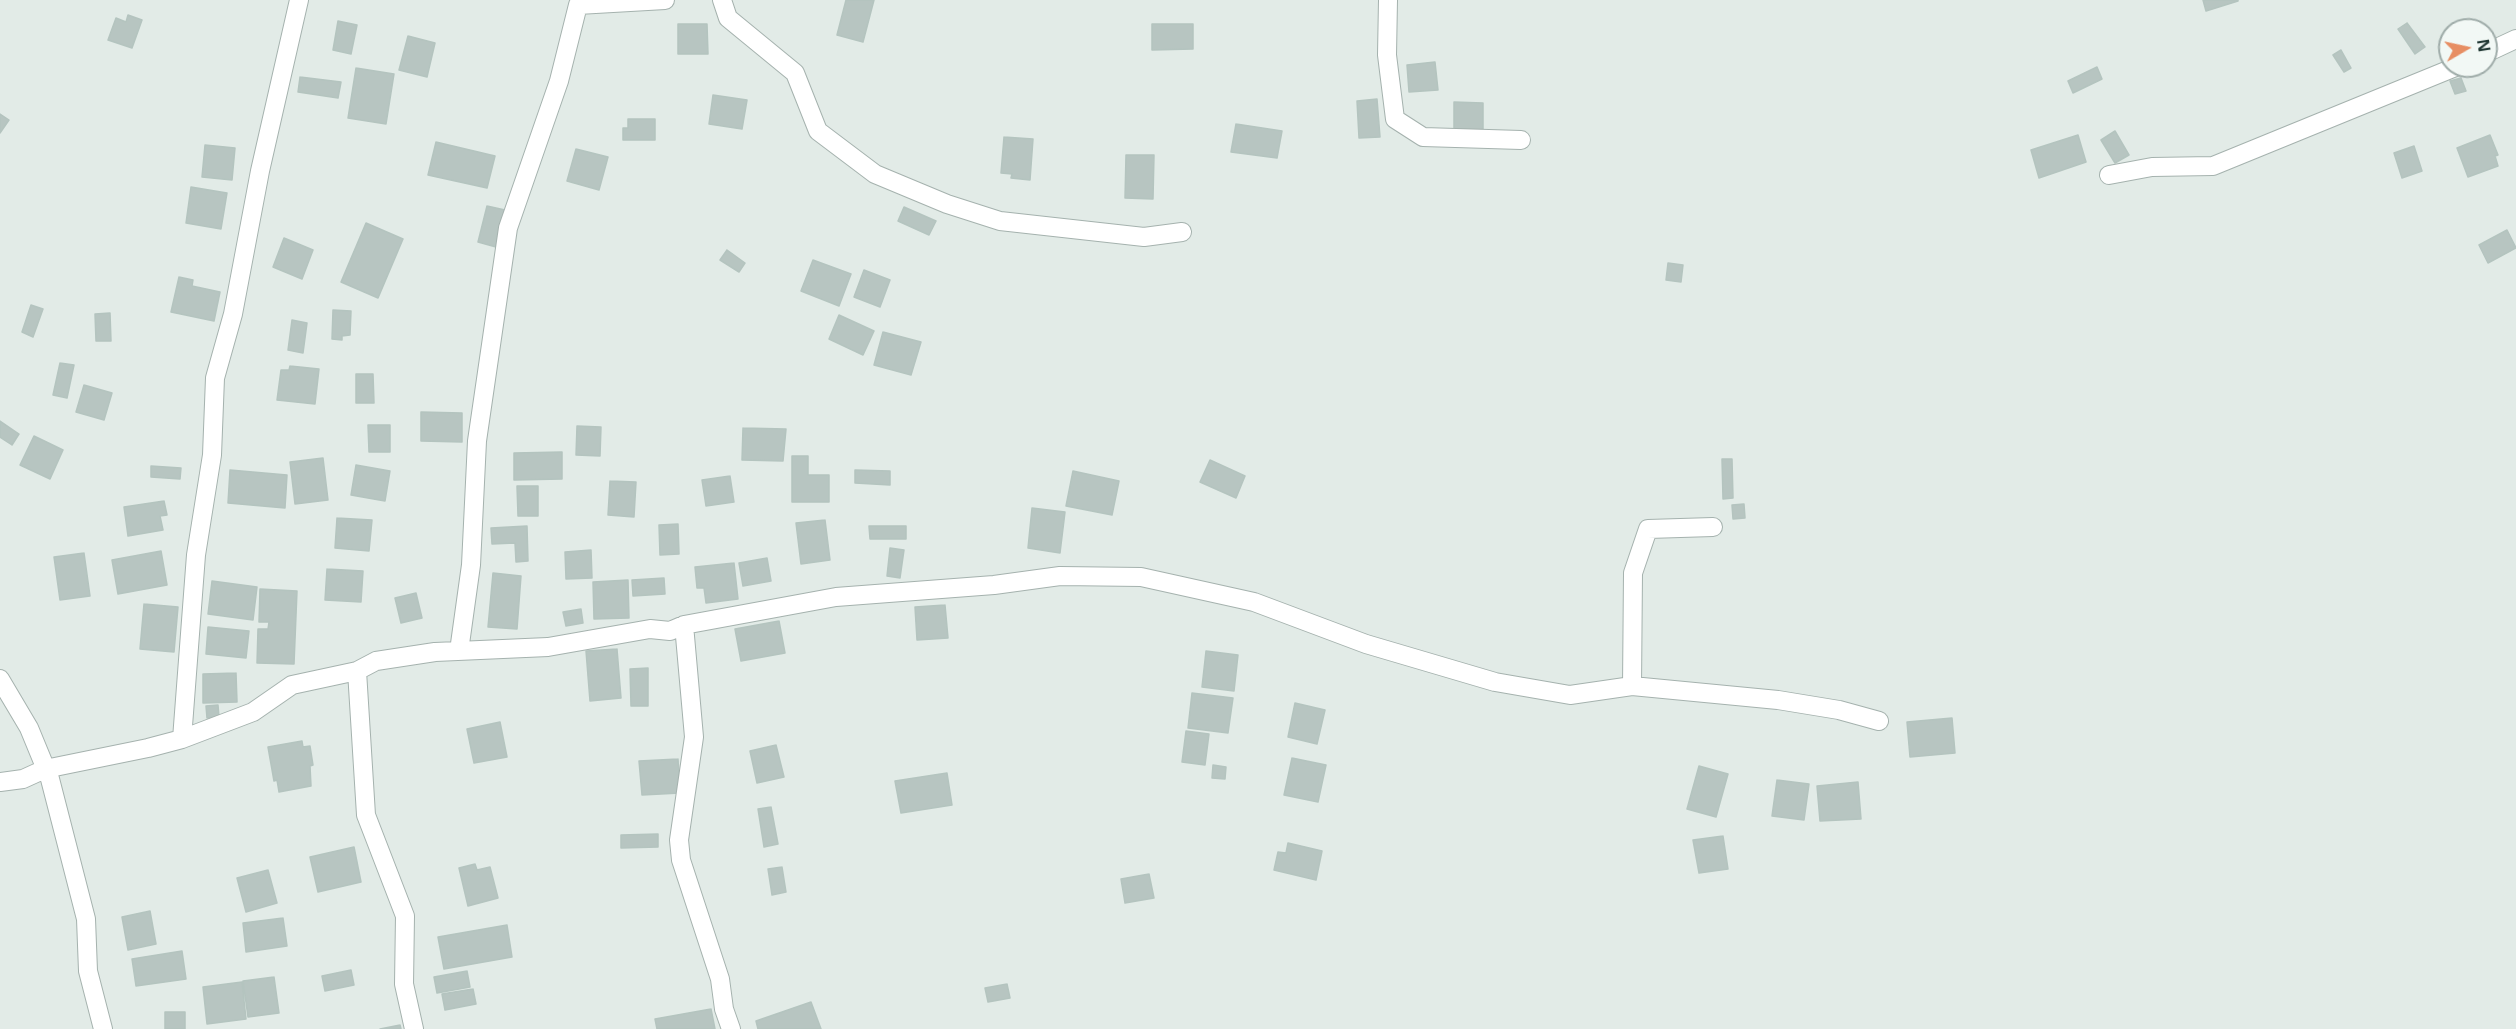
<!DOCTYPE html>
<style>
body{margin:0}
#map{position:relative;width:2516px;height:1029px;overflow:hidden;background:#e2ebe7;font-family:"Noto Sans",sans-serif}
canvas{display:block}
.north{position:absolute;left:2438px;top:18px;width:60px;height:60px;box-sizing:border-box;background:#f2f8f5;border:2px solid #9faca9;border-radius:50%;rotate:81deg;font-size:16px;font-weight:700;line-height:24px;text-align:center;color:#233a36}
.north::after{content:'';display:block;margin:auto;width:21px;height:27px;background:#e78e63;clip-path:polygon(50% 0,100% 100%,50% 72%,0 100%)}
</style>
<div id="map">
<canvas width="2516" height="1029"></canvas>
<div class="north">N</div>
</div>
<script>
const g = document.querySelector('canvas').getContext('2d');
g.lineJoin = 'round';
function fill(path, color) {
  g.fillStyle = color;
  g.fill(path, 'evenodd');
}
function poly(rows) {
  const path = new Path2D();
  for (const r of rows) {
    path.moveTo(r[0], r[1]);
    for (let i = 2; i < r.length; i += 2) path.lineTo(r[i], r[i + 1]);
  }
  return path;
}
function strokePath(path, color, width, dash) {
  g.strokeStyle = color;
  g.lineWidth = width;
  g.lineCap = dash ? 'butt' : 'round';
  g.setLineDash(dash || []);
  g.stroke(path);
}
const building = poly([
 [846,0,874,0,863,42,837,35,846,0],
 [2203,0,2238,0,2238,1,2206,11,2203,0],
 [128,15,142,20,132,48,108,40,116,18,126,22,128,15],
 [338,21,357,25,351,54,333,50,338,21],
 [2407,23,2425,47,2415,54,2398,29,2407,23],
 [678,24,707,24,708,54,678,54,678,24],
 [1152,24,1193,24,1193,49,1152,50,1152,24],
 [408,36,435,43,427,77,399,70,408,36],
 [2341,50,2351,68,2344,72,2333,55,2341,50],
 [1435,62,1438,90,1409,92,1407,65,1435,62],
 [2097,67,2102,79,2073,93,2068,81,2097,67],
 [356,68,394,74,386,124,348,118,356,68],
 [300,77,341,82,338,98,298,92,300,77],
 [2461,78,2466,91,2455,94,2450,81,2461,78],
 [713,95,747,100,742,129,709,124,713,95],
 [1377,99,1380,137,1359,138,1357,101,1377,99],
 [1454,102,1483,103,1483,132,1454,132,1454,102],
 [0,114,9,120,0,133,0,114],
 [628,119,655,119,655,140,623,140,623,128,628,128,628,119],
 [1236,124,1282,131,1277,158,1231,152,1236,124],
 [2115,131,2129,155,2115,163,2101,140,2115,131],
 [2078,135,2086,162,2039,178,2031,150,2078,135],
 [2490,135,2498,155,2495,156,2498,166,2468,177,2457,148,2490,135],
 [1004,137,1033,139,1030,180,1011,178,1012,174,1001,173,1004,137],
 [436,142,495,156,487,188,428,175,436,142],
 [205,145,235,148,232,180,202,177,205,145],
 [2414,146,2422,171,2402,178,2394,153,2414,146],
 [576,149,608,157,599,190,567,181,576,149],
 [1126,155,1154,155,1153,199,1125,198,1126,155],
 [191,187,227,193,221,229,186,223,191,187],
 [487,206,505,210,496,247,478,242,487,206],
 [904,207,936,221,929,235,898,221,904,207],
 [366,223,403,239,378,298,341,282,366,223],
 [2507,230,2516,248,2488,263,2479,245,2507,230],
 [284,238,313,250,302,279,273,267,284,238],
 [727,250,745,263,739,272,720,260,727,250],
 [813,260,851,274,839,306,801,291,813,260],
 [1668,263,1683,265,1681,282,1666,280,1668,263],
 [864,270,890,280,880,307,854,297,864,270],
 [179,277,193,280,192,286,220,292,214,321,171,312,179,277],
 [31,305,43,309,33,337,22,332,31,305],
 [333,310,351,311,350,335,342,336,342,340,332,339,333,310],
 [110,313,111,341,96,341,95,314,110,313],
 [839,315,874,331,863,355,829,339,839,315],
 [292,320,307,323,303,353,288,350,292,320],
 [883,332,921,342,911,375,874,365,883,332],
 [60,363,74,365,67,398,53,395,60,363],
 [290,366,319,369,315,404,277,400,281,370,289,370,290,366],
 [356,374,373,374,374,403,356,403,356,374],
 [84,385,112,393,104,420,76,412,84,385],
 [421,412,462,413,462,442,421,441,421,412],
 [0,421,19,434,12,445,0,437,0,421],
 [368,425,390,425,390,452,369,452,368,425],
 [577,426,601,427,600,456,576,455,577,426],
 [743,428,786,429,783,461,742,460,743,428],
 [34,436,63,450,50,479,20,465,34,436],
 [562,452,562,479,514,480,514,453,562,452],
 [792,456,808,456,808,475,829,475,829,502,792,502,792,456],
 [323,458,328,500,295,504,290,462,323,458],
 [1722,459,1732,459,1733,498,1723,499,1722,459],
 [1210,460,1245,476,1236,498,1200,482,1210,460],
 [356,465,390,471,385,501,351,495,356,465],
 [151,466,181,468,180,479,151,477,151,466],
 [230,470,287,475,285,508,228,503,230,470],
 [855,470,890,471,890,485,855,483,855,470],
 [1073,471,1119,481,1112,515,1066,506,1073,471],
 [730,476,734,502,706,506,702,480,730,476],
 [610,481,636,482,634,517,608,515,610,481],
 [517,486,538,486,538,516,518,516,517,486],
 [164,501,167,515,160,516,163,530,128,536,124,507,164,501],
 [1744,504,1745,518,1733,519,1732,505,1744,504],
 [1032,508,1065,512,1060,553,1028,548,1032,508],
 [337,518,372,520,369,551,335,548,337,518],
 [825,520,830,560,801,564,796,523,825,520],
 [678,524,679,554,660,555,659,525,678,524],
 [527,526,528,561,516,562,515,543,492,544,491,528,527,526],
 [869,526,906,526,906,539,870,539,869,526],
 [890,548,904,550,900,578,887,576,890,548],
 [591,550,592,578,566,579,565,552,591,550],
 [161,551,167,585,118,594,112,560,161,551],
 [84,553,90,596,60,600,54,557,84,553],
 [767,558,771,581,743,586,739,563,767,558],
 [734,563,738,599,706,603,704,588,697,588,695,567,734,563],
 [327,569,363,571,361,602,325,600,327,569],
 [493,573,521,576,517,629,488,627,493,573],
 [664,578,665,594,633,596,632,580,664,578],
 [628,580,629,618,594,619,593,582,628,580],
 [212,581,257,587,253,620,208,614,212,581],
 [260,589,297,591,294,664,257,663,258,629,268,629,269,622,259,622,260,589],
 [416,593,422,618,401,623,395,598,416,593],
 [144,604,178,607,174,652,140,649,144,604],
 [945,605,948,638,917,640,915,607,945,605],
 [581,609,583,623,566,626,563,612,581,609],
 [779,621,785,653,741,661,735,629,779,621],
 [208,627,249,631,246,658,206,654,208,627],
 [617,649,621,698,590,701,586,651,617,649],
 [1206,651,1238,655,1234,691,1202,687,1206,651],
 [648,668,648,706,631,706,630,669,648,668],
 [236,673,237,702,203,703,203,674,236,673],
 [1192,693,1233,698,1228,733,1188,728,1192,693],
 [1295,703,1325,710,1317,744,1288,737,1295,703],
 [218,705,219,717,207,718,206,706,218,705],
 [1952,718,1955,753,1910,757,1907,722,1952,718],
 [500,722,507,757,474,763,467,729,500,722],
 [1186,731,1209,734,1205,765,1182,762,1186,731],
 [302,741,303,747,310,746,313,765,310,766,311,786,279,792,277,780,274,781,268,747,302,741],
 [776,745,784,777,757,783,750,751,776,745],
 [1292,758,1326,765,1318,802,1284,795,1292,758],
 [678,759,680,793,642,795,639,761,678,759],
 [1213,765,1226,767,1225,779,1212,778,1213,765],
 [1699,766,1728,774,1716,817,1687,809,1699,766],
 [947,773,952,805,901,813,895,781,947,773],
 [1777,780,1809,784,1804,820,1772,816,1777,780],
 [1858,782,1861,819,1820,821,1817,786,1858,782],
 [771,807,778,844,764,847,758,809,771,807],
 [658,834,658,847,621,848,621,835,658,834],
 [1723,836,1728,869,1699,873,1693,840,1723,836],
 [1288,843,1322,851,1316,880,1274,870,1278,852,1286,853,1288,843],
 [354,847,361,882,318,892,310,857,354,847],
 [475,864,477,870,490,867,498,898,468,906,459,868,475,864],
 [782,867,786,892,772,895,768,869,782,867],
 [268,870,277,903,246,912,237,878,268,870],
 [1149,874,1154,898,1125,903,1121,879,1149,874],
 [150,911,156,944,128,950,122,917,150,911],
 [283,918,287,946,246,952,243,923,283,918],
 [507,925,512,957,444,969,438,937,507,925],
 [182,951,186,979,136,986,132,959,182,951],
 [351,970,354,985,325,991,322,976,351,970],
 [467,971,470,987,437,993,434,977,467,971],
 [274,977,279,1013,248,1017,243,981,274,977],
 [242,982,246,1019,207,1024,203,987,242,982],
 [1007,984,1010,998,988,1002,985,988,1007,984],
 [473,989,476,1004,445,1010,442,994,473,989],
 [811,1002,821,1029,758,1029,756,1021,811,1002],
 [711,1009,715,1029,657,1029,655,1019,711,1009],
 [165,1012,185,1012,185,1029,165,1029,165,1012],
 [400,1025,401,1029,380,1029,400,1025]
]);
fill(building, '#b7c5c1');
strokePath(building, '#b4c4bf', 1.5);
const minor = poly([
 [722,0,728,18,795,73,818,131,875,174,947,204,1000,221,1144,237,1182,232],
 [1388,0,1387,55,1395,119,1423,137,1521,140],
 [2486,53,2516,39],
 [2109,175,2152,167,2213,166,2458,66],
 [684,625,694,737,679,840,681,860,720,979,724,1009,731,1029],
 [459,651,471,565,477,441,508,228,559,81,578,5,665,0],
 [357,671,366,815,405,916,404,984,414,1029],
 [0,679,29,728,50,779,86,919,88,971,103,1029],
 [1632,686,1633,573,1648,529,1713,527],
 [182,739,196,555,212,455,215,378,233,314,260,171,299,0],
 [0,782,23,779,45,769,148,748,182,739,253,712,292,685,357,671,376,661,435,652,548,647,650,629,670,631,684,625,836,597,994,585,1060,576,1141,577,1254,602,1366,644,1495,682,1570,695,1632,686,1778,700,1839,710,1879,721]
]);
strokePath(minor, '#a5b2ae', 20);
strokePath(minor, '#fff', 18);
</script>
